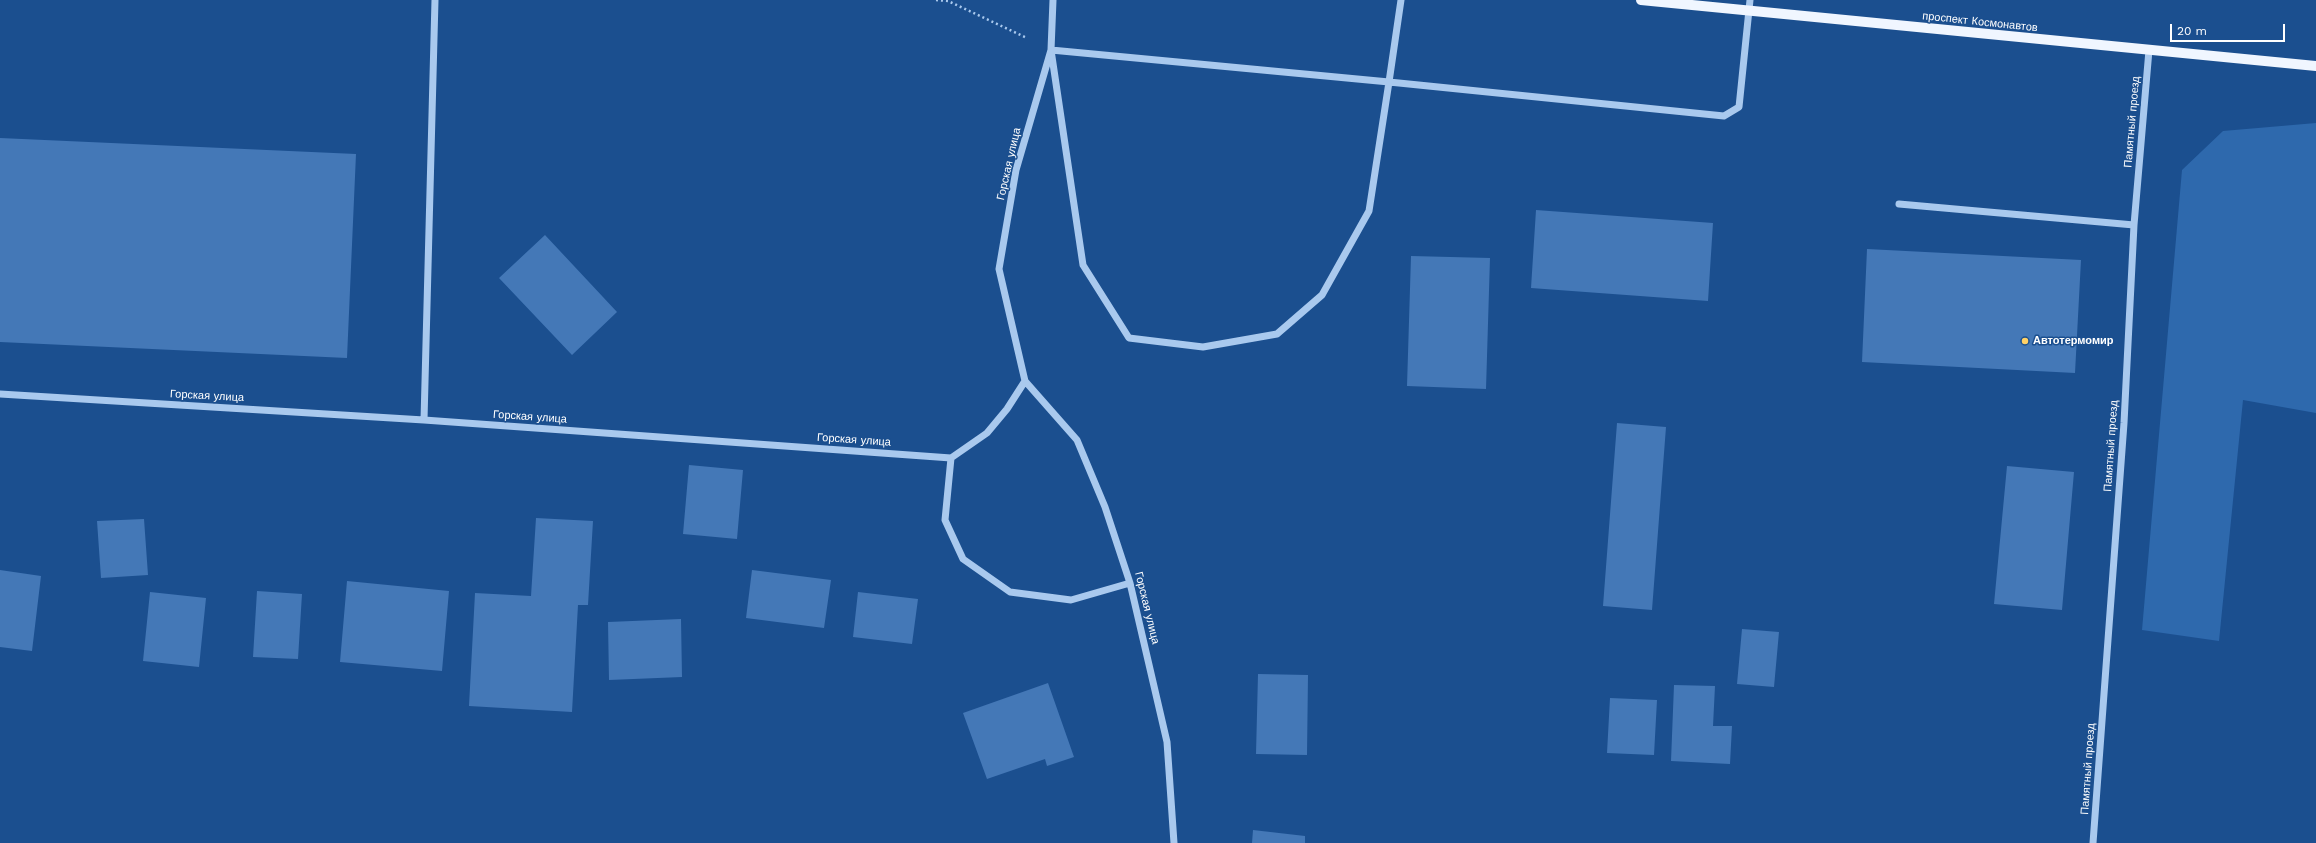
<!DOCTYPE html>
<meta charset="utf-8">
<style>
body{margin:0}
#map{position:relative;width:2316px;height:843px;overflow:hidden;background:#1b4f8f;font-family:"Work Sans",sans-serif}
canvas{display:block}
.scale{position:absolute;left:2170px;top:24px;width:115px;height:18px;box-sizing:border-box;border:2px solid #fff;border-top:0;padding-left:5px;font-size:12px;line-height:14px;white-space:nowrap;color:#fff;-webkit-text-stroke:3px #1b4f8f;paint-order:stroke}
</style>
<div id="map">
<canvas width="2316" height="843"></canvas>
<div class="scale">20 m</div>
</div>
<script>
const g = document.querySelector('canvas').getContext('2d');
g.lineJoin = 'round';
function fill(path, color) {
  g.fillStyle = color;
  g.fill(path, 'evenodd');
}
function poly(rows) {
  const path = new Path2D();
  for (const r of rows) {
    path.moveTo(r[0], r[1]);
    for (let i = 2; i < r.length; i += 2) path.lineTo(r[i], r[i + 1]);
  }
  return path;
}
function strokePath(path, color, width, dash) {
  g.strokeStyle = color;
  g.lineWidth = width;
  g.lineCap = dash ? 'butt' : 'round';
  g.setLineDash(dash || []);
  g.stroke(path);
}
function label(font, color, halo, rows, align = 'center') {
  g.font = font + ' "Work Sans",sans-serif';
  g.lineWidth = 3;
  g.setLineDash([]);
  g.textBaseline = 'middle';
  g.strokeStyle = halo;
  g.fillStyle = color;
  for (const [text, x, y, turn = 0] of rows) {
    g.save();
    g.translate(x, y);
    g.rotate((+turn || 0) * Math.PI / 180);
    g.textAlign = isNaN(turn) ? turn : align;
    if (halo) g.strokeText(text, 0, 0);
    g.fillText(text, 0, 0);
    g.restore();
  }
}
fill(poly([
 [2316,123,2316,413,2243,400,2219,641,2142,630,2182,170,2223,131]
]), '#2e69ad');
fill(poly([
 [0,138,356,154,347,358,0,342],
 [1536,210,1713,223,1708,301,1531,288],
 [545,235,617,312,572,355,499,278],
 [1867,249,2081,260,2075,373,1862,362],
 [1411,256,1490,258,1486,389,1407,386],
 [1617,423,1666,427,1652,610,1603,606],
 [689,465,743,470,737,539,683,534],
 [2007,466,2074,472,2062,610,1994,604],
 [536,518,593,521,588,605,578,605,572,712,469,706,475,593,531,596],
 [144,519,148,575,101,578,97,521],
 [0,570,41,576,32,651,0,647],
 [752,570,831,580,824,628,746,618],
 [347,581,449,591,442,671,340,662],
 [257,591,302,594,298,659,253,657],
 [150,592,206,598,199,667,143,661],
 [858,592,918,599,912,644,853,637],
 [681,619,682,677,609,680,608,622],
 [1742,629,1779,632,1774,687,1737,684],
 [1258,674,1308,675,1307,755,1256,754],
 [1048,683,1074,757,1047,766,1045,759,987,779,963,713],
 [1674,685,1715,686,1713,726,1732,726,1730,764,1671,761],
 [1610,698,1657,700,1654,755,1607,753],
 [1253,830,1305,836,1305,843,1252,843]
]), '#4478b7');
strokePath(poly([
 [936,0,948,1,1027,38]
]), '#a9c9ee', 2.5, [2, 3]);
strokePath(poly([
 [1053,0,1051,50,1016,170,999,269,1025,381,1077,440,1105,507,1130,583,1167,742,1174,843],
 [1401,0,1389,82,1369,211,1322,295,1277,334,1203,347,1129,338,1083,265,1051,50,1389,82,1724,116,1739,107,1750,0],
 [1899,204,2134,225],
 [0,394,424,420,951,458,987,433,1007,409,1025,381],
 [424,420,435,0],
 [951,458,945,520,963,559,1010,592,1071,600,1130,583],
 [2093,843,2124,423,2134,225,2149,50]
]), '#a9c9ee', 7);
strokePath(poly([
 [1641,0,2316,66]
]), '#f0f6ff', 10);
for (const [x, y, r, color] of [
 [2025,341,4,"#ffd166"]
]) {
  const dot = new Path2D();
  dot.arc(x, y, r, 0, 2 * Math.PI);
  g.fillStyle = color;
  g.fill(dot);
  strokePath(dot, '#1b4f8f', 1.5);
}
label('11px', '#fff', '#1b4f8f', [
 ["проспект Космонавтов",1980,22,6],
 ["Памятный проезд",2132,122,-85],
 ["Горская улица",1009,164,-77],
 ["Горская улица",207,396,3],
 ["Горская улица",530,417,4],
 ["Горская улица",854,440,4],
 ["Памятный проезд",2111,446,-86],
 ["Горская улица",1147,608,76],
 ["Памятный проезд",2088,769,-86]
]);
label('bold 11px', '#fff', '#1b4f8f', [
 ["Автотермомир",2033,341]
], 'left');
</script>
